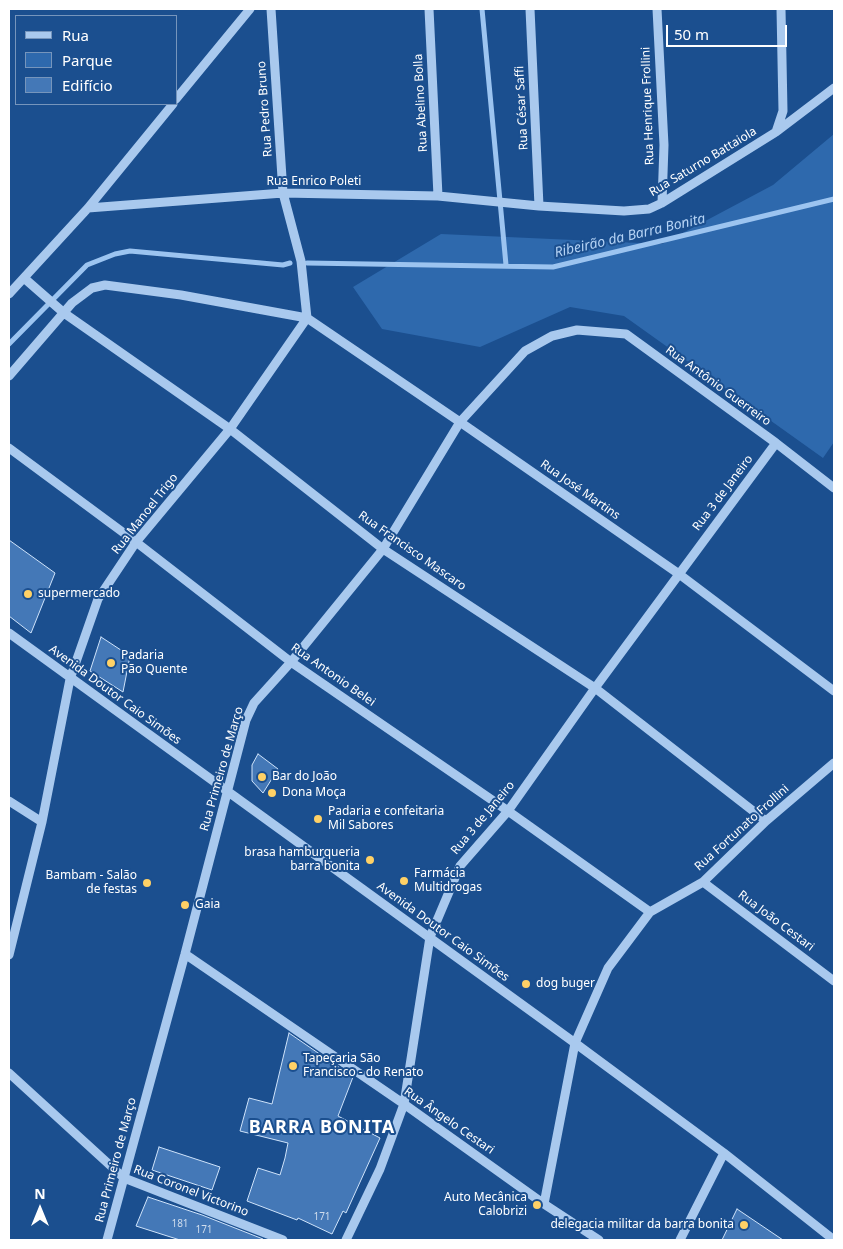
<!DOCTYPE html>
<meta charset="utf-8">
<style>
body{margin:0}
#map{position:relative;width:843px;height:1249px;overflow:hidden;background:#1b4f8f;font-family:"Noto Sans",sans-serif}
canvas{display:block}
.frame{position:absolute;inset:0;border:10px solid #fff;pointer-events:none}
.legend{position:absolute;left:15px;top:15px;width:162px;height:90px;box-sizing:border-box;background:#1b4f8f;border:1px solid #7695bc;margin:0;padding:6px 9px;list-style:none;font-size:15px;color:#fff}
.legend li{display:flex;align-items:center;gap:10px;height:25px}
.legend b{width:25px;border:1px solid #7695bc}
.north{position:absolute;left:15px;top:1184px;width:50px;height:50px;-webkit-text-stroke:4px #1b4f8f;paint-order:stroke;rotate:0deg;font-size:14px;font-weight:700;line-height:20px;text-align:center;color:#fff}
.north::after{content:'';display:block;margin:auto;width:18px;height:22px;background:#fff;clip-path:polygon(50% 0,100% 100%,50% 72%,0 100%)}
.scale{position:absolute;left:666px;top:25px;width:121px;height:22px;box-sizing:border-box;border:2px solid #fff;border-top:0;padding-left:6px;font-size:15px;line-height:18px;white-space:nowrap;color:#fff;-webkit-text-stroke:4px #1b4f8f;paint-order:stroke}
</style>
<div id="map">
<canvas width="843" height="1249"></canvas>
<div class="frame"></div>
<ul class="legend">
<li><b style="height:6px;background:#a9c9ee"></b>Rua</li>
<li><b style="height:14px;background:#2e69ad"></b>Parque</li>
<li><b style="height:14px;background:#4478b7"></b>Edifício</li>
</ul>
<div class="north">N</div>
<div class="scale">50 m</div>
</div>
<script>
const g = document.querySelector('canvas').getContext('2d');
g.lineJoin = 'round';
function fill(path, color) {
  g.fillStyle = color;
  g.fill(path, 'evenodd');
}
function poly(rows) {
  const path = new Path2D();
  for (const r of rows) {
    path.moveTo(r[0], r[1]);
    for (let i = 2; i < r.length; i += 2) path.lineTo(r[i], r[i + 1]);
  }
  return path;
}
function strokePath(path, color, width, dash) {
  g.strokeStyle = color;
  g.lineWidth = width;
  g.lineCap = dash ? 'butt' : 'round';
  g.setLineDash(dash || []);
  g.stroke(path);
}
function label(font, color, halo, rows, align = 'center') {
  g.font = font + ' "Noto Sans",sans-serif';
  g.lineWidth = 4;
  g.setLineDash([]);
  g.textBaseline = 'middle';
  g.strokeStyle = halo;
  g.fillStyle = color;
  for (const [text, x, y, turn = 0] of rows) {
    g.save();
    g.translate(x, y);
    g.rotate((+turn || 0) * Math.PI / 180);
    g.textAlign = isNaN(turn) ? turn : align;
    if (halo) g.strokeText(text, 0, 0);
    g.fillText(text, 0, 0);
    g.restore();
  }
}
fill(poly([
 [834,134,834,442,823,458,624,316,570,307,480,347,382,329,353,287,441,234,662,244,773,185]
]), '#2e69ad');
strokePath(poly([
 [482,9,506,265],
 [307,263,553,267,834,199],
 [9,344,87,265,115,254,130,251,283,265,290,263]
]), '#9cc4f0', 5);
const building = poly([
 [9,540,55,573,31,633,9,616,9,540],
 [101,637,130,656,123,692,90,671,101,637],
 [258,754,278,769,263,793,252,781,252,765,258,754],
 [289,1033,353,1077,338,1116,380,1138,346,1213,343,1211,332,1234,298,1218,297,1220,247,1201,258,1168,280,1175,285,1158,288,1143,240,1131,249,1098,272,1104,289,1033],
 [159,1147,220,1167,212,1190,152,1170,159,1147],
 [148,1197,202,1215,263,1239,263,1240,180,1240,136,1226,148,1197],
 [737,1209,783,1240,722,1240,737,1209]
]);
fill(building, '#4478b7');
strokePath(building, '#cfe3fa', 1);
strokePath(poly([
 [271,9,283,193,301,261,307,318],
 [429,9,438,196],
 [530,9,539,206],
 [657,9,664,145,662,203],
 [176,99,250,9],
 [776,132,783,111,781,9],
 [88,208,283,193,438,196,539,206,624,211,649,209,662,203,776,132,834,88],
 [24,278,64,313,230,429,383,549,595,688,766,821],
 [9,294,88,208,173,104],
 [9,376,72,303,92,288,105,285,181,295,307,318,460,422,679,574,834,691],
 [9,448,136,542,291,662,508,811,650,912],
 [9,633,575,1043,724,1153,834,1240],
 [9,801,42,822],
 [703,882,834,981],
 [185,954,404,1104,544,1204,599,1240],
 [9,955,42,822,70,679,98,599,136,542,230,429,307,318],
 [9,1073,124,1178,283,1240],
 [544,1204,575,1043,608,968,650,912,703,882,766,821,834,763],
 [107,1240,185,954,246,720,254,703,291,662,383,549,460,422,525,351,552,336,577,330,626,334,776,443,834,488],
 [346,1240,380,1169,404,1104,430,937,460,866,508,811,595,688,776,443],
 [680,1240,724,1153]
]), '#a9c9ee', 9);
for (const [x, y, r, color] of [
 [28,594,5,"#ffd166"],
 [111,663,5,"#ffd166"],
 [262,777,5,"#ffd166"],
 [272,793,5,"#ffd166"],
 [318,819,5,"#ffd166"],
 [370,860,5,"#ffd166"],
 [404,881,5,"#ffd166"],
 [147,883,5,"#ffd166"],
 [185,905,5,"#ffd166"],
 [526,984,5,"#ffd166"],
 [293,1066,5,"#ffd166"],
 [537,1205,5,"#ffd166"],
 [744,1225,5,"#ffd166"]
]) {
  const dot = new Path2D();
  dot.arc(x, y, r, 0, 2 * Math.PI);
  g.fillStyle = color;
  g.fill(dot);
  strokePath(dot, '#1b4f8f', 2);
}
label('10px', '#d0dded', null, [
 ["171",322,1217],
 ["181",180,1224],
 ["171",204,1230]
]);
label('12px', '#fff', '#1b4f8f', [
 ["Rua Abelino Bolla",421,103,-93],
 ["Rua Henrique Frollini",648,106,-92],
 ["Rua César Saffi",522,108,-93],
 ["Rua Pedro Bruno",265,109,-94],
 ["Rua Saturno Battaiola",703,162,-31],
 ["Rua Enrico Poleti",314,182],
 ["Rua Antônio Guerreiro",718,386,36],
 ["Rua José Martins",580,490,35],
 ["Rua 3 de Janeiro",723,493,-53],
 ["Rua Manoel Trigo",145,514,-52],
 ["Rua Francisco Mascaro",412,551,35],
 ["Rua Antonio Belei",333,675,35],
 ["Avenida Doutor Caio Simões",115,695,36],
 ["Rua Primeiro de Março",222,769,-74],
 ["Rua 3 de Janeiro",483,818,-50],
 ["Rua Fortunato Frollini",742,828,-42],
 ["Rua João Cestari",776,921,37],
 ["Avenida Doutor Caio Simões",443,932,36],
 ["Rua Ângelo Cestari",449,1121,35],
 ["Rua Primeiro de Março",116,1160,-75],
 ["Rua Coronel Victorino",191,1191,21]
]);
label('12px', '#fff', '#1b4f8f', [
 ["supermercado",38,594],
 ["Padaria",121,656],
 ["Pão Quente",121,670],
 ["Bar do João",272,777],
 ["Dona Moça",282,793],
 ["Padaria e confeitaria",328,812],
 ["Mil Sabores",328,826],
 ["brasa hamburqueria",360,853,"right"],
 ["barra bonita",360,867,"right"],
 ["Farmácia",414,874],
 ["Multidrogas",414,888],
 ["Bambam - Salão",137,876,"right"],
 ["de festas",137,890,"right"],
 ["Gaia",195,905],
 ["dog buger",536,984],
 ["Tapeçaria São",303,1059],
 ["Francisco - do Renato",303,1073],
 ["Auto Mecânica",527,1198,"right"],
 ["Calobrizi",527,1212,"right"],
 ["delegacia militar da barra bonita",734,1225,"right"]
], 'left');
label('italic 14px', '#b5d3f5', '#1b4f8f', [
 ["Ribeirão da Barra Bonita",630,236,-13]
]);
g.letterSpacing = '1px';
label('bold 18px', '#fff', '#1b4f8f', [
 ["BARRA BONITA",322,1128]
]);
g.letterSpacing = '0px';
</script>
